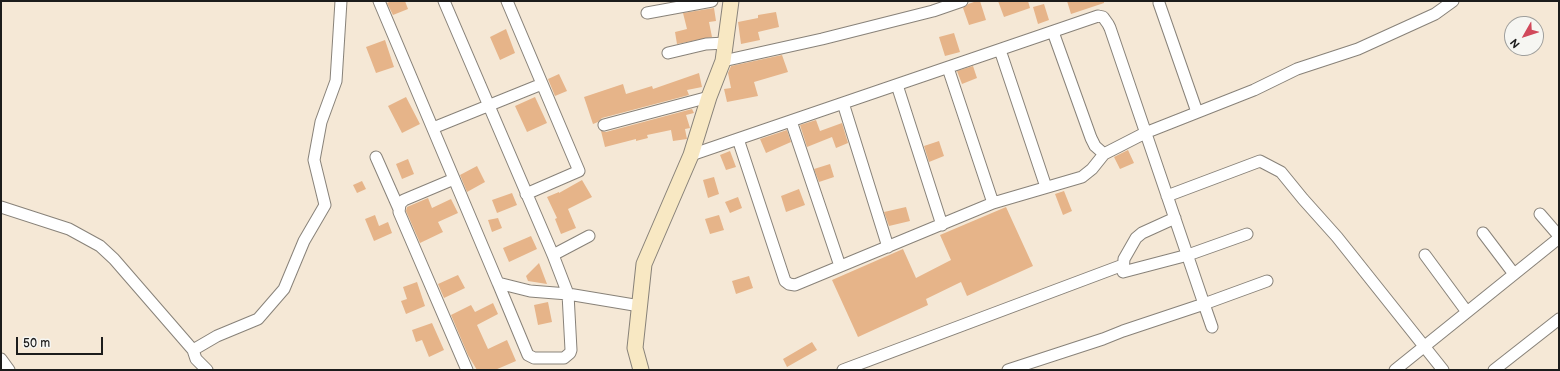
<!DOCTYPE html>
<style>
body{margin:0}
#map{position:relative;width:1560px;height:371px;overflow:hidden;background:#f5e8d6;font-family:"Balsamiq Sans",sans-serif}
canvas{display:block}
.frame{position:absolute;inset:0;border:2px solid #1c1c1c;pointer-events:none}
.north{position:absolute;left:1504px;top:16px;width:40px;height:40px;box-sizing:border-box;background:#f6f6f2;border:1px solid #9f9f9c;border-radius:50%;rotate:231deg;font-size:11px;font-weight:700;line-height:16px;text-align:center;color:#1c1c1c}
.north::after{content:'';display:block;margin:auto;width:14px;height:18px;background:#d1495b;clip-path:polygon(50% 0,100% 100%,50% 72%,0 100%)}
.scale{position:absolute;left:16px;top:337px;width:87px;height:18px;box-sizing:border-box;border:2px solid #1c1c1c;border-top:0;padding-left:5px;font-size:12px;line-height:14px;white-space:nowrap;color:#1c1c1c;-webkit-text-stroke:3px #f6f6f2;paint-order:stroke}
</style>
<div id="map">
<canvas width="1560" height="371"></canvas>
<div class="frame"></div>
<div class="north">N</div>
<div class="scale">50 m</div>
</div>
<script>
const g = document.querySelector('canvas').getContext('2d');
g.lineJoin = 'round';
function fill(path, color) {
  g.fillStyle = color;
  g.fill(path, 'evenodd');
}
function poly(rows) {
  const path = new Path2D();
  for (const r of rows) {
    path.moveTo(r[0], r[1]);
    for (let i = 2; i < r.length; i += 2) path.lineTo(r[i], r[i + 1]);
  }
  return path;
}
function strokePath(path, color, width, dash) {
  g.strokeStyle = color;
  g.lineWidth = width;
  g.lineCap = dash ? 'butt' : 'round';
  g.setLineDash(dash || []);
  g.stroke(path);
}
fill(poly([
 [392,1,405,1,408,9,393,15,387,3],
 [977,1,980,1,986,20,969,25,963,8,968,4],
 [998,1,1028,1,1030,8,1004,17],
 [1067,1,1104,1,1104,3,1071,14],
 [1044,4,1049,20,1038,24,1033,7],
 [714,8,716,21,709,22,712,37,677,44,675,32,687,29,683,13],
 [776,12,779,27,758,32,760,40,741,44,738,22,758,18,758,15],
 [506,29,515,53,500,60,490,37],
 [954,33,960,52,945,56,939,37],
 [385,40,394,67,376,73,366,47],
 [782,55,788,72,754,82,758,96,727,102,724,89,731,88,728,73,731,66],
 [973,66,977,78,962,84,957,71],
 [699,73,702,87,687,90,689,95,602,118,598,122,593,124,584,97,623,84,626,94,652,86,653,89],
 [559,74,567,91,555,96,548,79],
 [406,97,420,124,402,133,388,106],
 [535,97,547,123,527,132,515,106],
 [692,109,694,113,686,115,690,128,685,129,687,139,673,141,671,130,647,135,648,138,636,141,636,139,605,147,601,131,606,132],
 [816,120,820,131,842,123,848,143,836,148,832,137,807,147,800,125],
 [787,130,791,142,766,153,760,139],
 [939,141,944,156,929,162,924,146],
 [1128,150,1134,163,1120,169,1114,157],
 [730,151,736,167,726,170,720,155],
 [408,159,414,174,402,179,396,164],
 [830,164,834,177,819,182,814,169],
 [477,166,485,182,467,192,460,175],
 [714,177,719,194,708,198,703,180],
 [582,180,592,197,568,209,576,228,561,234,555,219,557,218,547,197,559,192,559,193],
 [362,181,366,189,357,193,353,185],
 [799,189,805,205,786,212,781,196],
 [1064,191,1072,211,1063,215,1055,194],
 [512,193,517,205,497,213,492,200],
 [738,197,742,208,730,213,725,202],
 [428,198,432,208,451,199,458,213,438,222,443,232,420,243,406,211,407,207],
 [906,207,910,221,889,226,884,212],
 [1006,207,1033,266,967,296,961,282,926,299,928,305,858,337,832,280,903,249,916,278,951,260,940,235],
 [375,215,379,226,388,222,392,233,374,241,365,219],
 [719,215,724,230,710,234,705,219],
 [498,218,502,228,492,232,488,220],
 [531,236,537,249,509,262,503,248],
 [539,263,547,284,528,281,526,276],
 [458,275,465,288,444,298,438,284],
 [749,276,753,288,736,294,732,281],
 [417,282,425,306,406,314,401,301,407,299,403,287],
 [548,302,552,322,538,325,534,305],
 [493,303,498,314,477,325,488,349,507,340,516,361,495,370,477,370,468,355,451,315,471,305,475,312],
 [432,323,444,350,429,357,422,340,416,342,412,330],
 [812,342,817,350,787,367,783,359]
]), '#e6b489');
const street = poly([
 [379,1,498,283,530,291,568,294,640,306],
 [444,1,553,255,568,294,571,350,570,353,564,358,534,358,528,355,498,283],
 [507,1,579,171,526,194],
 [1159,3,1197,112],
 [647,13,712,1],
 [1053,32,1091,138,1095,146,1104,154],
 [1000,50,1046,187],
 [668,53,706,44,726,43],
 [723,61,822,39,933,11,962,1],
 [948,68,993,203],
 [897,85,942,225],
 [843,103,888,247],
 [791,121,840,266],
 [604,125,709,97],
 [433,128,542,84],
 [738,139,785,281,789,284,795,285,993,203,1082,177,1092,169,1104,154,1145,133,1254,90,1297,69,1358,49,1435,14,1453,1],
 [691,155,1098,16,1103,17,1108,24,1110,28,1204,304,1123,331,1103,339,1008,370],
 [376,157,399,209],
 [454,179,404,200,400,204,399,212,467,370],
 [1167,196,1260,161,1281,172,1303,199,1337,237,1443,370],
 [1,207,69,229,100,246,114,259,193,350,196,359,207,370],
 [1540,214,1559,236],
 [1175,218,1142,233,1136,238,1124,259,1123,272,1188,255,1247,234],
 [1483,233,1514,274],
 [553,255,589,236],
 [1425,255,1467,312],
 [1212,327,1204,304,1267,281],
 [193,350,217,336,258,319,284,289,304,241,325,205,314,160,321,122,336,81,341,1],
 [1,359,9,370],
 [843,370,1123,265],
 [1395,370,1559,238],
 [1494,370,1559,319]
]);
const secondary = poly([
 [641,370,635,348,644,264,691,155,709,97,723,61,731,1]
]);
strokePath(street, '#888279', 13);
strokePath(secondary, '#888279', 17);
strokePath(street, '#fff', 11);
strokePath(secondary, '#f8e8c3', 15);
</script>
